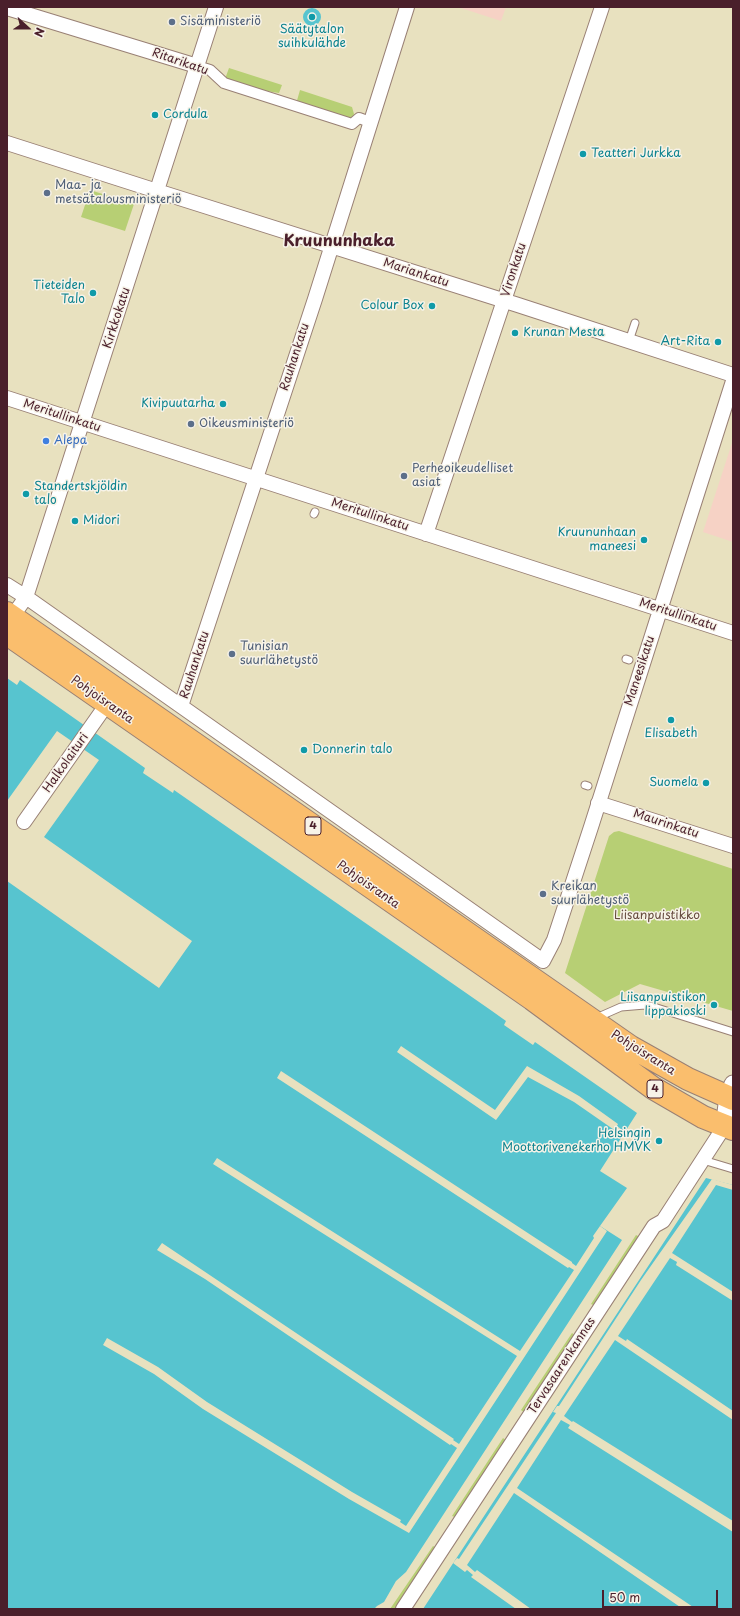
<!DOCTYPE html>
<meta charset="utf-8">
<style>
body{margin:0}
#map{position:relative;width:740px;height:1616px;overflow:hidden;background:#e8e1bf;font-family:"Playpen Sans",sans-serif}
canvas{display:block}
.frame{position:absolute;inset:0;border:8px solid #4a1f2b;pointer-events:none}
.north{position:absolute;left:8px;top:8px;width:40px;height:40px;-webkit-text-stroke:3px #f7f3e8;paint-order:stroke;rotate:111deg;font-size:11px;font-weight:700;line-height:16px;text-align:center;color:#4a1f2b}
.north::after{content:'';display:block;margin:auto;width:14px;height:18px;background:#4a1f2b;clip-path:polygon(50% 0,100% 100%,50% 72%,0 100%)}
.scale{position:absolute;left:602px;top:1590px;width:116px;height:18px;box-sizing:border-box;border:2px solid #4a1f2b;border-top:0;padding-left:5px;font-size:12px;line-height:14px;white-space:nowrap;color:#4a1f2b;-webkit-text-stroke:3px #f7f3e8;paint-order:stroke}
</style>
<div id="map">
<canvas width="740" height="1616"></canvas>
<div class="frame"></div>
<div class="north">N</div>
<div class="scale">50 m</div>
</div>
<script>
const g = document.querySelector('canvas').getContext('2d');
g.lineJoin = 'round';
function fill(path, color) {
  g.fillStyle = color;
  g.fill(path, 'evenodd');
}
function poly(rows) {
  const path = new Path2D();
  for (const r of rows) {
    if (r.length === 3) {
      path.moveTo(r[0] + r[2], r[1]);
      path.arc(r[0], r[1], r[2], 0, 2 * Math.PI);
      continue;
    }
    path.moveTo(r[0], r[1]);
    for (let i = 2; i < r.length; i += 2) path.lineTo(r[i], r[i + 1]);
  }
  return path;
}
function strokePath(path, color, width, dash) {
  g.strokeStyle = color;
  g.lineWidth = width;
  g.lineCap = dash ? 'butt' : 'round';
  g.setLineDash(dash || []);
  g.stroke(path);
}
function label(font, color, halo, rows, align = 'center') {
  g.font = font + ' "Playpen Sans",sans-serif';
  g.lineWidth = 3;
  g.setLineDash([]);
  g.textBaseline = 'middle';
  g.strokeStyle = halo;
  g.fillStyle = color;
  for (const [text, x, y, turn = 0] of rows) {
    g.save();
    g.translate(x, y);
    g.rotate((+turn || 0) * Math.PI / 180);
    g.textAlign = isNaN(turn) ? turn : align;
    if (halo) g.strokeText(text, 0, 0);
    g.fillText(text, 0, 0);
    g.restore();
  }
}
fill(poly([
 [458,7,506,7,501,21],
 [733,440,733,542,703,532]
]), '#f6d2c5');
fill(poly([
 [229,68,282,85,279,93,260,90,225,79],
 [300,90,352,107,354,114,352,121,296,104],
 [90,190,134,204,125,231,81,217],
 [619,831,733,869,733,1011,640,984,605,1002,565,973,609,836,614,832],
 [636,1235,640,1237,595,1306,591,1304],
 [572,1333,576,1336,525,1413,521,1410],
 [503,1438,507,1441,457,1518,452,1516],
 [433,1546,438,1549,399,1609,390,1609]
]), '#b7cf74');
fill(poly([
 [312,17,9],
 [7,678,17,685,20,680,145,768,143,773,173,793,174,790,492,1011,506,1021,504,1025,533,1045,535,1042,637,1113,600,1171,627,1188,600,1226,622,1240,406,1572,396,1581,384,1602,377,1606,374,1609,7,1609],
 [706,1178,733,1185,733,1609,423,1609]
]), '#57c4cf');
fill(poly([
 [57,731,99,760,44,837,192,941,159,988,7,881,7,801],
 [401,1046,495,1110,527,1066,579,1096,618,1124,617,1126,625,1132,623,1136,574,1102,528,1077,496,1120,397,1052],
 [281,1071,572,1262,572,1263,576,1266,594,1238,593,1236,600,1226,607,1231,409,1533,349,1499,203,1409,154,1374,103,1345,107,1338,158,1367,207,1402,352,1492,401,1520,400,1522,406,1526,457,1448,451,1444,450,1445,205,1279,157,1250,162,1243,454,1439,453,1440,459,1444,517,1356,213,1164,217,1158,520,1351,574,1270,569,1267,568,1268,277,1078],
 [712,1179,733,1185,733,1190,716,1185,672,1253,733,1292,733,1301,676,1265,677,1262,670,1258,618,1336,626,1341,627,1339,733,1411,733,1420,615,1340,564,1416,572,1422,573,1421,733,1521,733,1532,568,1428,570,1425,561,1420,517,1488,696,1609,683,1609,514,1493,467,1565,475,1572,477,1570,531,1609,516,1609,471,1577,473,1575,467,1570,465,1572,453,1563,457,1558,459,1559,556,1413,553,1412,557,1406,559,1406,641,1280]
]), '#e8e1bf');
const service = poly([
 [629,341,635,323],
 [314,514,315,512],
 [626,659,629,660],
 [585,785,588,786],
 [596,1018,621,1007,645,1005,657,1008,733,1032],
 [703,1160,733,1169]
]);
const pedestrian = poly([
 [197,66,210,70,224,83,352,124,359,118,370,122]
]);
const minor = poly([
 [7,8,197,66],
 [7,143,157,191,518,305,733,375],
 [7,398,733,633],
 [426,534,602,7],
 [7,585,26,597,543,961,554,940,591,827,733,381],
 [8,623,26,597,216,7],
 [181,706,315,299,407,7],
 [598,803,733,846],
 [24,822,107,704],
 [403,1609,654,1226,663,1221,724,1127]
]);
const tertiary = poly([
 [724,1127,728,1097,733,1084]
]);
const primary = poly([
 [7,613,631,1047,688,1079,733,1099],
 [7,634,532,999,653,1088,703,1117,733,1129]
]);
strokePath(service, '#998075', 9);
strokePath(pedestrian, '#998075', 12);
strokePath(minor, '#998075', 16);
strokePath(tertiary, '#998075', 19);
strokePath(primary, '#998075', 24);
strokePath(service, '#fff', 7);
strokePath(pedestrian, '#fff', 10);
strokePath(minor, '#fff', 14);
strokePath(tertiary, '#fff', 17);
strokePath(primary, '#fabe6d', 22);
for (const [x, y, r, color] of [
 [312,17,4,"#0f9aa8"],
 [172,22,4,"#5c6f8a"],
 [155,115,4,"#0f9aa8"],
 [583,154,4,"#0f9aa8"],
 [47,193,4,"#5c6f8a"],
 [93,293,4,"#0f9aa8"],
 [432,306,4,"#0f9aa8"],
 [515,333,4,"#0f9aa8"],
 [718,342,4,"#0f9aa8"],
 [223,404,4,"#0f9aa8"],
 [191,424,4,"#5c6f8a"],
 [46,441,4,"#3f7fe0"],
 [404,476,4,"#5c6f8a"],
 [26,494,4,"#0f9aa8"],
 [75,521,4,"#0f9aa8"],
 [644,540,4,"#0f9aa8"],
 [232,654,4,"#5c6f8a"],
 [671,720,4,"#0f9aa8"],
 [304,750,4,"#0f9aa8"],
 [706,783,4,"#0f9aa8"],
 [543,894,4,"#5c6f8a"],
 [714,1005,4,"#0f9aa8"],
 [659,1141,4,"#0f9aa8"]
]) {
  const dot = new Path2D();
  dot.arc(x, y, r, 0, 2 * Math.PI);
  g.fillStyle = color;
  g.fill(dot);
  strokePath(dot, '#f7f3e8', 1.5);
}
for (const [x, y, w] of [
 [313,826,16],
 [655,1089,16]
]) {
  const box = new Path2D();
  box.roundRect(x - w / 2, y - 9, w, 18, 3);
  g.fillStyle = '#f7f3e8';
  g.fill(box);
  strokePath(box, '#4a1f2b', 1);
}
label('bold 11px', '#4a1f2b', null, [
 ["4",313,826],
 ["4",655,1089]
]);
label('12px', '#4e5e75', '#f7f3e8', [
 ["Sisäministeriö",180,22],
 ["Maa- ja",55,186],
 ["metsätalousministeriö",55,200],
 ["Oikeusministeriö",199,424],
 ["Perheoikeudelliset",412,469],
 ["asiat",412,483],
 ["Tunisian",240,647],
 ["suurlähetystö",240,661],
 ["Kreikan",551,887],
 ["suurlähetystö",551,901]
], 'left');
label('12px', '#0d838f', '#f7f3e8', [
 ["Säätytalon",312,30,"center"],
 ["suihkulähde",312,44,"center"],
 ["Cordula",163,115,"left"],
 ["Teatteri Jurkka",591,154,"left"],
 ["Tieteiden",85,286],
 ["Talo",85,300],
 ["Colour Box",424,306],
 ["Krunan Mesta",523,333,"left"],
 ["Art-Rita",710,342],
 ["Kivipuutarha",215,404],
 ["Standertskjöldin",34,487,"left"],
 ["talo",34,501,"left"],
 ["Midori",83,521,"left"],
 ["Kruununhaan",636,533],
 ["maneesi",636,547],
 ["Elisabeth",671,734,"center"],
 ["Donnerin talo",312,750,"left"],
 ["Suomela",698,783],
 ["Liisanpuistikon",706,998],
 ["lippakioski",706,1012],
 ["Helsingin",651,1134],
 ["Moottorivenekerho HMVK",651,1148]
], 'right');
label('12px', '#4a1f2b', '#f7f3e8', [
 ["Ritarikatu",180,62,19],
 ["Vironkatu",514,270,-72],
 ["Mariankatu",416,273,18],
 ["Kirkkokatu",117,318,-72],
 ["Rauhankatu",295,357,-72],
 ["Meritullinkatu",62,416,18],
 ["Meritullinkatu",370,515,18],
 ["Meritullinkatu",678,615,18],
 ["Rauhankatu",195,665,-72],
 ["Maneesikatu",640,671,-72],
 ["Pohjoisranta",102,700,35],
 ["Halkolaituri",66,763,-55],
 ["Maurinkatu",666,824,18],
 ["Pohjoisranta",368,885,35],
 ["Pohjoisranta",643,1053,32],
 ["Tervasaarenkannas",562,1366,-57]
]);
label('12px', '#366cbe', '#f7f3e8', [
 ["Alepa",54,441]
], 'left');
label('12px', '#654b3d', '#f7f3e8', [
 ["Liisanpuistikko",657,916]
]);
label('bold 16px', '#4a1f2b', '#f7f3e8', [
 ["Kruununhaka",339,242]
]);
</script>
